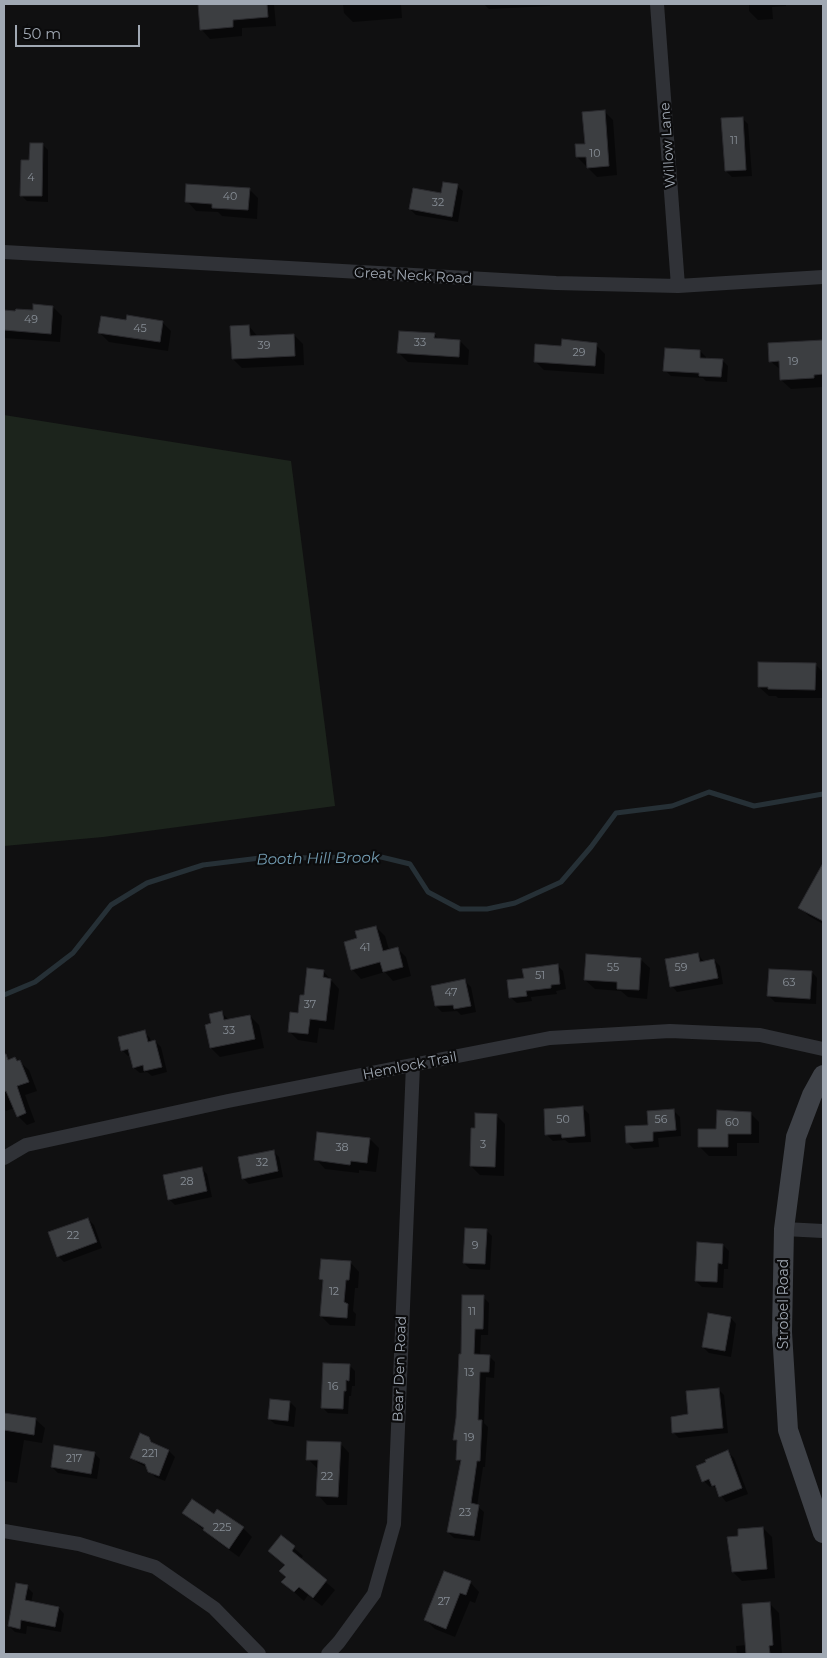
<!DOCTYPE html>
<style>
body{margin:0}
#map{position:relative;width:827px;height:1658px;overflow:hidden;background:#101011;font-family:Montserrat,sans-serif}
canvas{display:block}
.frame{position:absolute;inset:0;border:5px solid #a0a8b3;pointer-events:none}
.scale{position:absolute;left:15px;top:25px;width:125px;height:22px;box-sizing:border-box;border:2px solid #a0a8b3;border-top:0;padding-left:6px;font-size:15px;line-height:18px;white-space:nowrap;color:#a0a8b3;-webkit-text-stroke:4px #0b0b0c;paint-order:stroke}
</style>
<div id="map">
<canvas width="827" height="1658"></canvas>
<div class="frame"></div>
<div class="scale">50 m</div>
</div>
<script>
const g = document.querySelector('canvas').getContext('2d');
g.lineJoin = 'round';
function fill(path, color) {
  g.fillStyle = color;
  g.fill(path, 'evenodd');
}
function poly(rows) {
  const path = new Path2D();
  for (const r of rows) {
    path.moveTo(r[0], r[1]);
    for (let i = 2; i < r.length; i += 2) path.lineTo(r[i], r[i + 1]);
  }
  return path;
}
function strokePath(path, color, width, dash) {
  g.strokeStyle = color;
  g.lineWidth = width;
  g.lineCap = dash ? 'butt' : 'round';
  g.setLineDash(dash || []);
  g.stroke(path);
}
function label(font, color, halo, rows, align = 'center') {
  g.font = font + ' Montserrat,sans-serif';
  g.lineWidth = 4.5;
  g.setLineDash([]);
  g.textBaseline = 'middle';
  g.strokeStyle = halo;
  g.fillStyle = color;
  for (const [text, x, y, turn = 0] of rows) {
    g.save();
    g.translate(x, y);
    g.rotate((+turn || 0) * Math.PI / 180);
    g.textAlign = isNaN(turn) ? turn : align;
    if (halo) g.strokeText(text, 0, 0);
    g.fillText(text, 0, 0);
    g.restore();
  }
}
fill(poly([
 [4,415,291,461,335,806,103,837,4,846]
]), '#1c241c');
fill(poly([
 [199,4,274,4,276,26,242,28,242,36,210,39,201,29],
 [343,4,401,4,402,18,353,22,344,13],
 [484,4,550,4,550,6,489,9],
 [749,4,786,4,786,6,772,7,773,19,758,20,749,11],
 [604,111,613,120,617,175,597,177,577,157,586,145],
 [742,118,748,124,752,176,732,177,726,171],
 [42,144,48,150,48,202,27,201,21,195,31,162],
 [457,186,463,191,458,222,416,215,410,209],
 [249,189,258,198,257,219,222,216,218,212,196,211,187,201],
 [53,307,62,316,60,342,4,338,4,312,34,311],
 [162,322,171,331,168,351,109,342,100,333],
 [249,326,258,337,294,335,303,344,304,365,242,368,233,359],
 [434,334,440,340,460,341,469,350,468,365,408,362,399,353],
 [823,341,822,387,791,389,781,380,781,370,770,361,769,344],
 [596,345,605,354,604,374,544,370,535,361,562,347],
 [700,351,706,357,706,359,722,360,728,366,727,382,706,381,703,378,671,376,665,370],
 [815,664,823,672,823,698,778,698,776,696,769,696,759,687],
 [820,871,823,873,823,924,809,916,800,907],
 [376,927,385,936,389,950,397,948,406,957,411,976,393,981,385,972,361,979,352,969,359,939],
 [698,954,704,962,714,960,720,966,723,984,677,992,672,986],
 [640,959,650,968,647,999,628,997,621,991,595,989,585,980],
 [557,965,563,971,566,989,556,991,557,994,531,997,532,1001,517,1003,511,998,525,979],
 [323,971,339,989,334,1030,319,1028,317,1043,298,1040,289,1031,299,1014,305,997],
 [812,972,817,978,816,1004,775,1002,769,996],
 [465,981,471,987,476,1012,461,1015,457,1011,442,1012,436,1006],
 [222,1013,229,1020,250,1016,259,1025,264,1048,220,1057,211,1048,207,1026,213,1024],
 [144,1032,150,1038,151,1042,155,1041,161,1047,167,1072,152,1076,147,1072,140,1073,134,1068,131,1055,128,1056,122,1050],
 [15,1058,29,1070,37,1091,25,1095,35,1122,27,1125,18,1116,14,1108,6,1111,4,1109,4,1063],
 [583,1108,589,1114,591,1142,569,1143,565,1140,553,1141,547,1135],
 [674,1111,680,1117,681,1136,658,1138,659,1147,634,1149,628,1143,650,1126],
 [750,1113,759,1122,759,1143,737,1143,737,1156,709,1156,699,1146,718,1130],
 [496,1115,505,1124,504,1176,480,1175,471,1166,476,1130],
 [370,1139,379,1148,376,1172,359,1170,359,1173,325,1169,316,1159],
 [273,1151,279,1157,283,1177,249,1184,243,1178],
 [201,1168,207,1174,212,1197,175,1205,169,1199],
 [88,1219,94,1225,102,1248,64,1262,58,1256],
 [486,1230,492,1236,490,1270,470,1269,464,1263],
 [723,1245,729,1251,728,1269,724,1269,723,1288,702,1287,696,1281],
 [350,1262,359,1272,358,1288,355,1288,353,1311,356,1314,355,1326,330,1325,321,1316,324,1282,321,1279],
 [483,1297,489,1303,488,1335,481,1335,480,1356,489,1356,495,1362,494,1378,486,1377,484,1423,488,1427,485,1467,483,1467,477,1506,484,1512,480,1541,454,1538,448,1532,461,1464,457,1459,458,1443,455,1439,462,1355],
 [731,1318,736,1324,731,1357,709,1353,703,1347],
 [349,1365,355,1371,355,1386,352,1386,351,1396,349,1396,348,1414,328,1413,322,1407],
 [718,1389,724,1395,728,1433,679,1438,673,1432,689,1415],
 [290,1402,296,1408,294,1427,275,1424,269,1419],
 [5,1415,35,1419,45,1428,42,1443,24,1440,17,1483,4,1481,4,1427],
 [149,1438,155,1446,169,1451,175,1457,165,1481,155,1477,148,1468,138,1463,132,1457],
 [340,1443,349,1453,347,1505,327,1505,318,1495,319,1468,317,1468,308,1459],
 [728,1452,734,1458,748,1494,726,1502,713,1485,710,1487,704,1481],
 [94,1453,100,1459,97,1479,58,1473,52,1467],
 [184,1513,214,1516,243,1528,252,1537,239,1557,214,1539],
 [763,1528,772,1537,775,1578,742,1581,733,1572,739,1538],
 [281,1537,303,1556,300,1560,335,1590,322,1606,308,1595,304,1601,283,1582,287,1577],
 [470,1582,479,1592,475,1603,470,1601,455,1637,435,1629,426,1620],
 [27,1587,33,1593,31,1603,59,1608,64,1614,61,1632,27,1626,26,1634,15,1632,9,1626],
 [770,1604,779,1613,782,1654,737,1654,736,1646,747,1645]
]), '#0007');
strokePath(poly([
 [4,995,35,982,73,953,111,905,147,883,203,865,268,857,313,858,377,856,410,864,428,892,460,909,487,909,515,903,561,882,591,847,616,813,672,806,709,792,754,806,823,794]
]), '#263036', 5);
const building = poly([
 [198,4,267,4,268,17,233,20,233,27,200,30,198,4],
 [605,110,609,166,587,168,586,157,576,157,575,144,585,144,582,112,605,110],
 [743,117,746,170,725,171,721,118,743,117],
 [30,143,43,143,42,196,20,196,21,160,29,160,30,143],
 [443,182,458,184,452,217,409,209,413,188,441,193,443,182],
 [186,184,250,188,248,210,212,208,212,204,185,202,186,184],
 [33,304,53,306,51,334,4,330,4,310,15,311,16,309,33,310,33,304],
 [127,315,163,321,160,342,98,333,101,316,126,320,127,315],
 [249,325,250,336,294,334,295,356,232,359,230,326,249,325],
 [399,331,435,333,434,338,460,340,459,357,397,353,399,331],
 [562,339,597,343,595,366,534,362,535,344,561,346,562,339],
 [823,340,823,374,814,375,814,378,780,380,779,361,769,362,768,343,823,340],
 [665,348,700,350,700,358,723,359,721,377,699,376,699,373,663,371,665,348],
 [758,662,816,663,815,690,768,689,768,687,758,687,758,662],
 [823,863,823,921,798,908,823,863],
 [376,926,383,951,398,947,403,967,383,972,380,962,351,970,344,942,357,938,355,931,376,926],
 [698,953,700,962,714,959,718,978,670,987,665,959,698,953],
 [586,954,641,958,639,990,617,989,617,982,584,980,586,954],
 [558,964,560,984,551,985,551,988,526,991,527,996,509,998,507,980,524,978,522,969,558,964],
 [307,968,324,970,323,977,331,979,326,1021,310,1019,308,1034,288,1032,290,1012,298,1013,300,995,304,995,307,968],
 [769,969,812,971,810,999,767,996,769,969],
 [465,979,471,1006,454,1009,453,1005,435,1006,431,986,465,979],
 [222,1011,224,1020,250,1015,255,1039,210,1048,205,1025,211,1023,209,1014,222,1011],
 [145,1030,148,1042,155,1040,162,1067,144,1071,143,1065,133,1068,128,1049,121,1051,118,1037,145,1030],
 [4,1054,6,1054,8,1060,15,1057,17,1061,20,1060,29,1082,17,1086,26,1113,17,1117,6,1091,4,1092,4,1054],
 [583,1106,585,1136,562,1138,561,1134,545,1135,544,1109,583,1106],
 [674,1109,676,1130,653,1132,653,1141,626,1143,625,1126,648,1125,647,1111,674,1109],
 [717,1110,751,1112,751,1134,728,1134,728,1147,698,1147,698,1129,716,1129,717,1110],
 [475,1113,497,1114,495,1167,470,1166,471,1128,475,1128,475,1113],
 [317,1132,370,1138,367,1163,351,1161,350,1165,314,1160,317,1132],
 [274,1150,278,1171,242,1179,238,1157,274,1150],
 [202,1167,207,1191,168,1200,163,1175,202,1167],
 [88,1218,97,1242,57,1257,48,1232,88,1218],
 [465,1228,487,1229,485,1264,463,1263,465,1228],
 [697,1242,723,1244,722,1264,718,1263,717,1282,695,1281,697,1242],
 [321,1259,351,1261,349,1280,346,1280,344,1302,348,1304,347,1318,320,1316,323,1280,319,1279,321,1259],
 [462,1295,484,1295,483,1329,475,1329,474,1354,490,1355,489,1372,480,1372,478,1420,482,1420,480,1461,477,1461,471,1503,479,1505,474,1536,447,1532,461,1460,456,1460,457,1440,453,1440,456,1418,459,1354,461,1354,462,1295],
 [708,1313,731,1317,725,1351,702,1347,708,1313],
 [323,1363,350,1364,349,1381,346,1380,346,1391,344,1391,343,1409,321,1408,323,1363],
 [719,1388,723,1428,672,1433,671,1417,688,1414,686,1391,719,1388],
 [270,1399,290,1401,288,1421,268,1419,270,1399],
 [4,1413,36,1418,34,1435,4,1430,4,1413],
 [140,1433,149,1437,151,1442,169,1450,159,1476,148,1472,145,1464,130,1458,140,1433],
 [307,1441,341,1442,338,1497,316,1496,318,1460,306,1460,307,1441],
 [54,1445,95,1452,91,1474,51,1467,54,1445],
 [728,1450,742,1488,719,1497,715,1485,712,1486,709,1479,702,1482,696,1466,706,1462,705,1460,728,1450],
 [192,1499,214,1514,217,1509,244,1527,229,1549,203,1530,204,1528,182,1513,192,1499],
 [763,1527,767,1569,732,1572,727,1537,738,1536,738,1529,763,1527],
 [281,1535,295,1546,292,1551,327,1580,313,1598,299,1587,294,1592,281,1582,286,1577,279,1571,285,1565,268,1551,281,1535],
 [444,1571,471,1581,466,1595,460,1593,446,1629,424,1620,444,1571],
 [16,1583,28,1585,25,1600,59,1607,55,1627,21,1620,20,1629,8,1626,16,1583],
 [770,1602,773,1645,769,1646,770,1654,746,1654,742,1604,770,1602]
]);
fill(building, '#3c3e41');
strokePath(building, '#2a2a2e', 1);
strokePath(poly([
 [657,4,678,286],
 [4,252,556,283,678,286,823,277],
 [4,1158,26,1145,228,1101,550,1038,670,1031,760,1035,823,1049],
 [784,1229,823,1231],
 [4,1531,79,1544,155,1567,214,1608,259,1654],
 [328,1654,339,1642,374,1594,394,1524,413,1065]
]), '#303237', 14);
strokePath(poly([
 [823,1075,812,1095,796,1137,784,1229,782,1332,788,1430,823,1533]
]), '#3e4147', 20);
label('11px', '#878e96', null, [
 ["11",734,141],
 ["10",595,154],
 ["4",31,178],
 ["40",230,197],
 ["32",438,203],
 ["49",31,320],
 ["45",140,329],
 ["33",420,343],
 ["39",264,346],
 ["29",579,353],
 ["19",793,362],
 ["41",365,948],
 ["55",613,968],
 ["59",681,968],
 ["51",540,976],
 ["63",789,983],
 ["47",451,993],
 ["37",310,1005],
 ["33",229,1031],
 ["50",563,1120],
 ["56",661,1120],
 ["60",732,1123],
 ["3",483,1145],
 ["38",342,1148],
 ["32",262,1163],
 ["28",187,1182],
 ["22",73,1236],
 ["9",475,1246],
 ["12",334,1292],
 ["11",472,1312],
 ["13",469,1373],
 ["16",333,1387],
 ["19",469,1438],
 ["221",150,1454],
 ["217",74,1459],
 ["22",327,1477],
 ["23",465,1513],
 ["225",222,1528],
 ["27",444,1602]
]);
label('14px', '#a0a8b3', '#0b0b0c', [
 ["Willow Lane",668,145,-94],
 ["Great Neck Road",413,276,3],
 ["Hemlock Trail",410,1066,-11],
 ["Strobel Road",784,1304,-90],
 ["Bear Den Road",400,1369,-88]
]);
label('italic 15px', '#739cb2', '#0b0b0c', [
 ["Booth Hill Brook",318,859,-1]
]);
</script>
